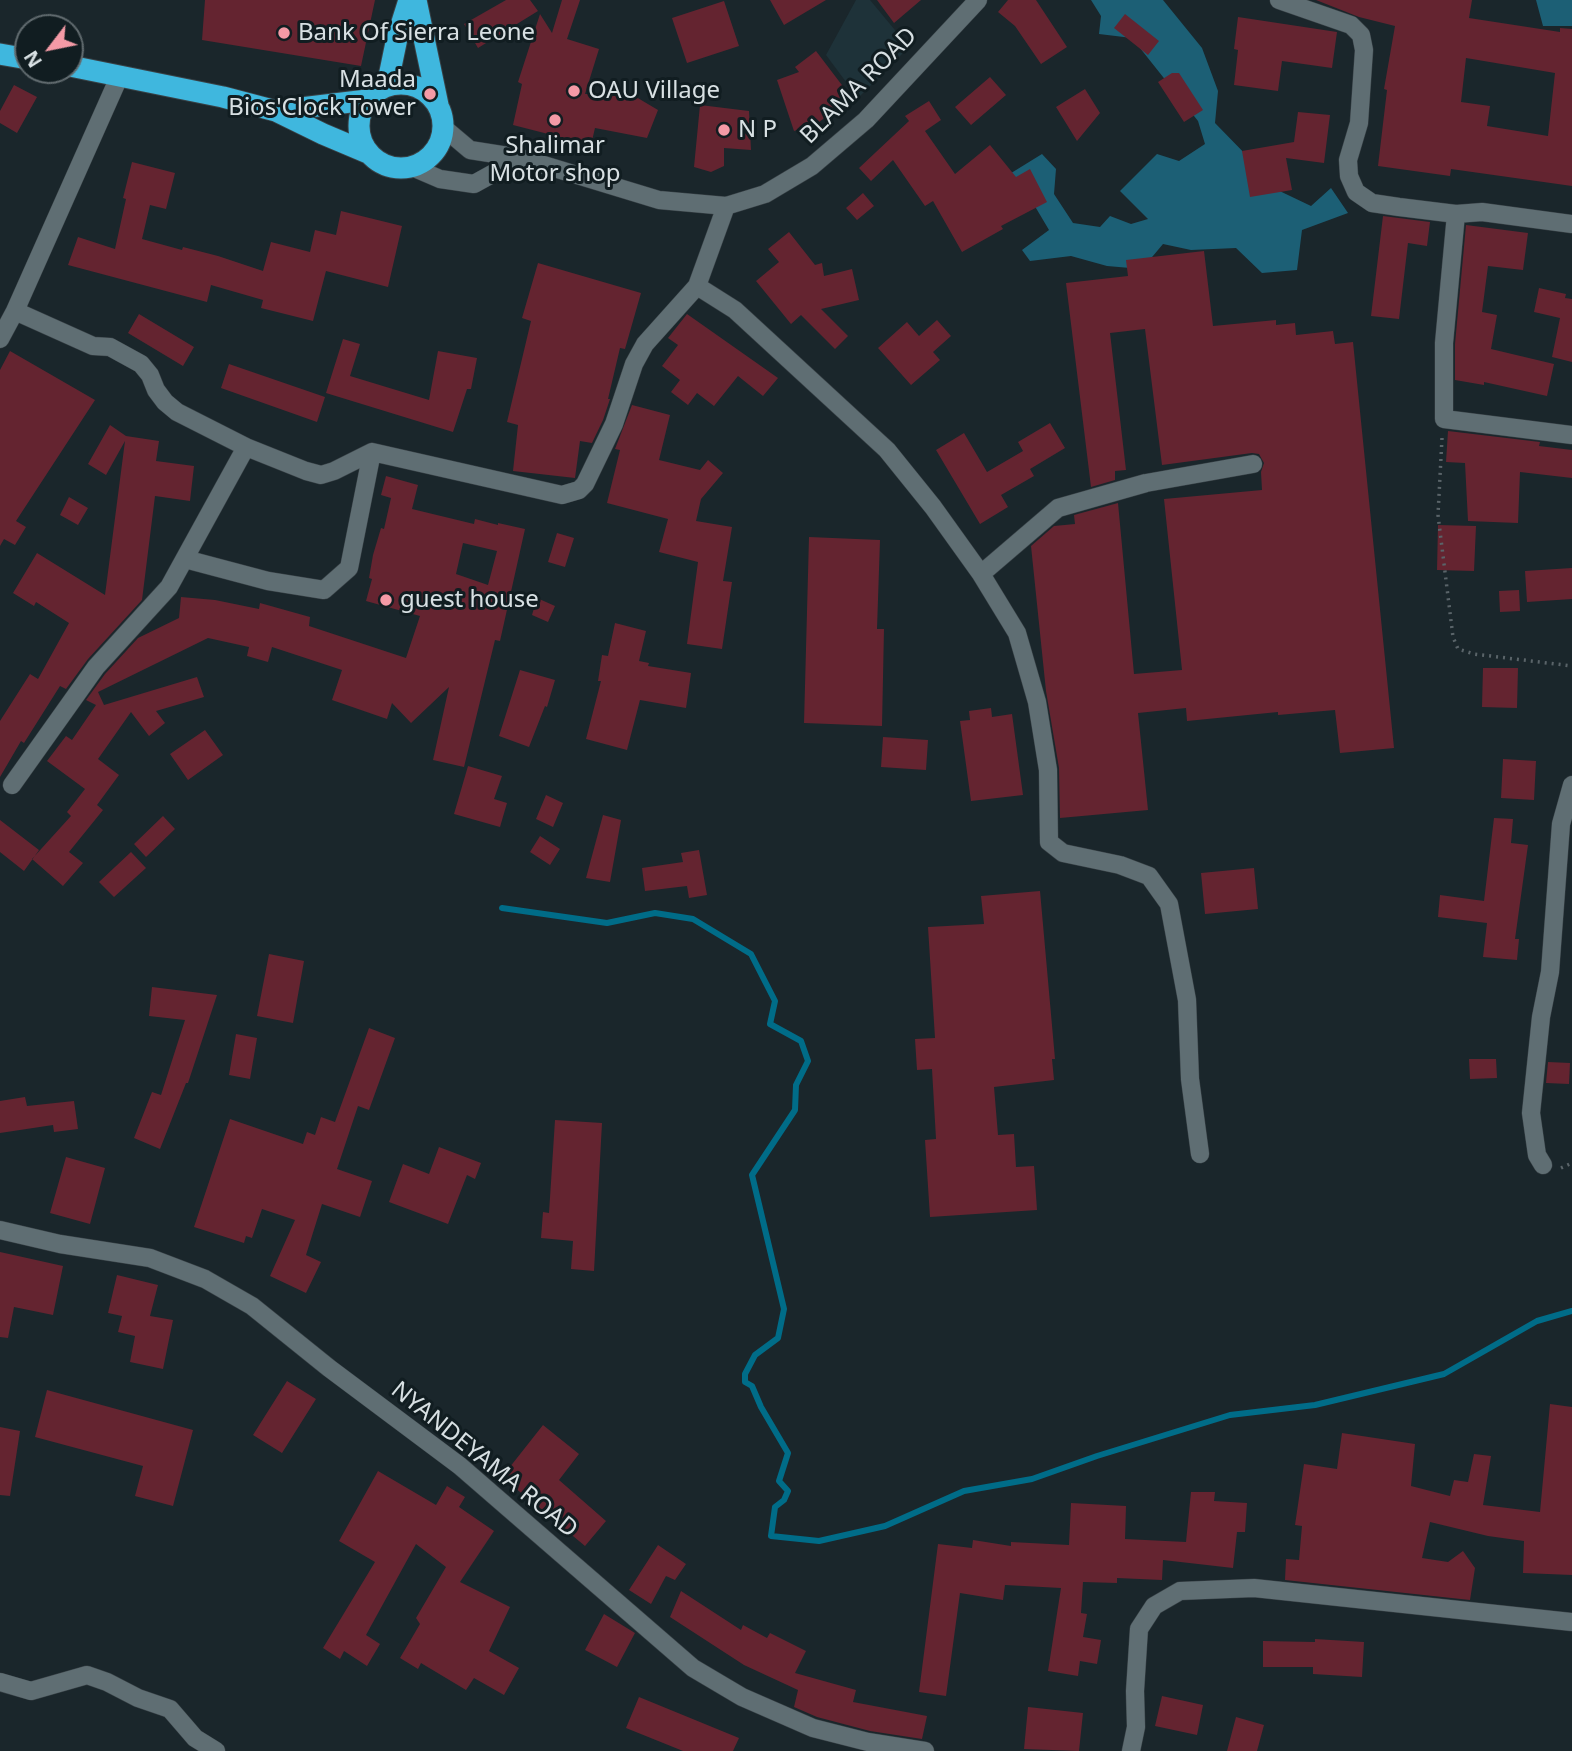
<!DOCTYPE html>
<style>
body{margin:0}
#map{position:relative;width:1572px;height:1751px;overflow:hidden;background:#1a262b;font-family:"Noto Sans",sans-serif}
canvas{display:block}
.north{position:absolute;left:14px;top:14px;width:70px;height:70px;box-sizing:border-box;background:#111d21;border:2px solid #616b6f;border-radius:50%;rotate:238deg;font-size:19px;font-weight:700;line-height:28px;text-align:center;color:#d8e0e3}
.north::after{content:'';display:block;margin:auto;width:24px;height:32px;background:#f49aa6;clip-path:polygon(50% 0,100% 100%,50% 72%,0 100%)}
</style>
<div id="map">
<canvas width="1572" height="1751"></canvas>
<div class="north">N</div>
</div>
<script>
const g = document.querySelector('canvas').getContext('2d');
g.lineJoin = 'round';
function fill(path, color) {
  g.fillStyle = color;
  g.fill(path, 'evenodd');
}
function poly(rows) {
  const path = new Path2D();
  for (const r of rows) {
    if (r.length === 3) {
      path.moveTo(r[0] + r[2], r[1]);
      path.arc(r[0], r[1], r[2], 0, 2 * Math.PI);
      continue;
    }
    path.moveTo(r[0], r[1]);
    for (let i = 2; i < r.length; i += 2) path.lineTo(r[i], r[i + 1]);
  }
  return path;
}
function strokePath(path, color, width, dash) {
  g.strokeStyle = color;
  g.lineWidth = width;
  g.lineCap = dash ? 'butt' : 'round';
  g.setLineDash(dash || []);
  g.stroke(path);
}
function label(font, color, halo, rows, align = 'center') {
  g.font = font + ' "Noto Sans",sans-serif';
  g.lineWidth = 6;
  g.setLineDash([]);
  g.textBaseline = 'middle';
  g.strokeStyle = halo;
  g.fillStyle = color;
  for (const [text, x, y, turn = 0] of rows) {
    g.save();
    g.translate(x, y);
    g.rotate((+turn || 0) * Math.PI / 180);
    g.textAlign = isNaN(turn) ? turn : align;
    if (halo) g.strokeText(text, 0, 0);
    g.fillText(text, 0, 0);
    g.restore();
  }
}
fill(poly([
 [856,0,870,0,909,47,858,98,826,55]
]), '#1e3239');
fill(poly([
 [1091,0,1163,0,1202,48,1218,91,1215,123,1253,162,1267,185,1311,206,1331,188,1348,213,1302,230,1297,270,1262,273,1236,248,1191,250,1163,244,1142,269,1107,266,1071,256,1030,261,1022,250,1049,230,1033,203,995,183,1042,154,1056,169,1054,194,1073,223,1100,227,1110,216,1131,224,1148,219,1120,191,1157,154,1179,161,1205,144,1198,121,1132,38,1099,34,1101,16],
 [1536,0,1572,0,1572,26,1543,26]
]), '#1c5f75');
strokePath(poly([
 [502,908,607,923,655,913,693,919,751,954,775,1001,770,1024,801,1041,808,1061,796,1085,795,1110,752,1175,784,1309,778,1338,755,1355,745,1374,745,1382,752,1386,761,1407,788,1453,779,1481,788,1491,784,1500,775,1507,771,1536,819,1541,885,1526,964,1491,1032,1479,1097,1456,1230,1415,1315,1405,1444,1374,1537,1321,1572,1311]
]), '#006c88', 6);
fill(poly([
 [205,0,375,0,361,66,202,40],
 [506,0,530,0,538,11,478,48,464,24],
 [562,0,580,0,567,39,599,49,585,94,631,94,658,110,647,138,595,128,591,145,513,125,522,84,518,82,540,14,552,33],
 [770,0,826,0,784,25],
 [877,0,921,0,894,23],
 [1008,0,1036,0,1067,47,1041,64,1015,26,998,12],
 [1316,0,1472,0,1469,18,1560,32,1560,28,1572,29,1572,186,1451,169,1450,176,1378,166,1387,90,1384,89,1395,26,1359,17],
 [1466,58,1555,73,1548,136,1487,126,1490,106,1461,102],
 [724,1,739,46,687,63,672,18],
 [1125,14,1159,41,1148,55,1114,28],
 [1238,17,1337,32,1332,68,1282,61,1278,91,1234,85,1238,50,1234,49],
 [816,51,851,97,818,123,794,131,777,80,799,72,795,67],
 [1172,73,1179,73,1203,110,1184,122,1158,82],
 [990,77,1006,95,971,125,955,107],
 [14,85,37,97,17,133,0,123,0,111],
 [1085,89,1100,113,1077,141,1056,107],
 [929,101,941,120,925,131,955,174,990,145,1016,177,1030,169,1047,202,1001,226,1003,229,962,252,933,201,925,206,893,160,871,181,859,168,909,121,905,116],
 [700,105,749,111,751,150,724,148,724,166,711,172,694,167],
 [1298,112,1330,115,1324,163,1286,158,1292,190,1250,197,1242,151,1294,142],
 [132,162,175,173,166,209,150,205,142,239,182,250,183,247,218,256,263,271,271,242,310,252,315,230,336,235,341,211,402,226,388,287,326,271,313,321,261,308,263,300,211,285,207,302,68,265,78,237,115,249,126,199,123,198],
 [863,193,874,206,857,220,846,208],
 [1383,216,1430,222,1427,246,1408,243,1399,319,1371,316],
 [1466,225,1528,233,1523,270,1488,266,1482,312,1497,315,1491,349,1554,364,1547,396,1484,382,1484,385,1455,380,1455,344],
 [789,232,815,265,822,263,824,276,852,269,859,300,821,309,848,336,835,349,801,315,791,324,756,281,779,262,768,249],
 [1204,251,1213,326,1276,320,1276,325,1295,323,1296,335,1333,331,1335,344,1353,342,1394,748,1340,753,1335,710,1278,715,1278,712,1187,721,1186,708,1138,713,1148,810,1060,818,1059,768,1046,691,1031,546,1054,526,1075,524,1074,515,1118,503,1134,674,1182,670,1164,499,1262,490,1261,472,1264,463,1259,454,1252,453,1162,465,1145,329,1110,333,1126,470,1115,471,1115,480,1091,487,1066,283,1128,276,1126,260],
 [538,263,641,293,625,349,620,348,608,399,610,399,603,420,592,443,580,441,575,478,513,471,518,425,507,422,531,321,522,318],
 [1539,288,1566,294,1565,298,1572,299,1572,362,1552,357,1560,318,1534,312],
 [139,314,194,347,183,366,128,333],
 [687,314,778,378,763,396,738,376,714,406,697,393,688,405,671,392,680,380,662,366,678,345,668,338],
 [937,320,951,336,933,352,940,360,911,385,878,348,907,322,919,336],
 [343,339,360,344,350,376,429,400,438,351,477,358,471,389,467,389,453,432,326,393],
 [10,351,95,400,16,521,26,527,15,545,4,539,0,546,0,370],
 [229,364,325,397,317,422,221,388],
 [632,405,670,415,659,460,700,470,708,460,723,473,701,499,696,521,732,527,723,581,732,582,722,649,687,644,698,562,659,552,668,519,607,503,620,450,615,449],
 [1050,423,1065,448,1030,469,1034,476,1001,495,1008,507,980,524,936,450,964,433,987,472,1023,451,1018,442],
 [110,425,126,436,159,441,156,461,194,466,190,501,155,496,142,600,88,659,66,689,60,686,24,743,21,741,0,777,0,721,30,674,38,679,69,623,36,602,34,606,13,593,37,553,105,595,125,441,106,475,88,464],
 [1448,431,1540,442,1539,446,1572,450,1572,478,1520,472,1518,523,1468,521,1465,463,1446,462],
 [386,476,418,485,412,509,474,524,475,519,498,525,498,523,525,529,500,641,495,640,464,767,433,760,449,687,411,723,392,703,387,719,332,700,342,670,272,647,268,662,247,656,249,647,208,638,98,692,104,705,197,677,204,697,156,711,165,723,149,736,131,712,98,759,119,775,97,805,103,810,69,852,83,863,63,886,32,859,71,816,67,812,85,789,47,761,66,736,72,740,96,705,86,700,105,674,138,638,179,618,181,597,215,600,259,609,260,603,310,617,309,626,406,658,420,616,366,601,372,579,369,578,373,555,381,528,384,529,391,498,381,495],
 [463,543,497,551,488,585,456,574],
 [69,497,88,508,78,525,60,515],
 [1438,525,1476,526,1474,571,1437,570],
 [557,533,574,538,565,567,548,562],
 [809,537,880,540,877,629,884,629,882,726,804,723],
 [1572,568,1572,599,1527,602,1525,571],
 [1519,590,1520,611,1500,612,1499,591],
 [537,598,555,606,548,622,532,615],
 [615,623,646,631,639,661,649,663,648,666,691,673,686,708,640,700,627,750,586,739,601,681,598,681,602,655,608,656],
 [1483,668,1518,668,1517,708,1482,707],
 [520,670,555,680,547,707,545,706,529,747,499,736],
 [991,708,992,717,1012,714,1023,795,971,801,960,721,970,720,969,711],
 [205,730,223,755,188,780,170,754],
 [883,737,928,740,926,770,881,767],
 [1503,759,1536,761,1534,800,1501,798],
 [468,766,502,776,494,799,507,803,500,827,454,814],
 [546,795,563,803,553,827,536,819],
 [603,815,621,820,610,882,586,878],
 [163,816,175,829,146,857,134,844],
 [1494,818,1513,819,1511,843,1528,845,1515,939,1519,939,1517,960,1483,957,1487,923,1438,917,1440,895,1484,901],
 [0,820,39,850,24,871,0,852],
 [540,836,560,849,550,865,530,852],
 [699,850,707,895,689,898,687,886,645,891,642,868,683,862,681,853],
 [131,852,146,868,114,897,99,882],
 [1254,868,1258,909,1205,914,1201,873],
 [1040,891,1055,1059,1052,1059,1054,1080,994,1087,998,1135,1014,1134,1016,1167,1034,1166,1037,1210,930,1217,925,1140,936,1139,932,1069,917,1070,915,1039,935,1038,928,927,984,924,981,896],
 [269,954,304,961,293,1023,257,1016],
 [152,987,217,995,188,1083,186,1083,160,1149,134,1138,152,1092,161,1095,185,1020,149,1016],
 [369,1028,395,1038,369,1110,358,1106,337,1169,372,1181,360,1217,322,1204,306,1255,321,1262,306,1293,270,1276,295,1220,262,1209,252,1238,246,1236,244,1243,194,1227,230,1119,303,1144,307,1132,315,1135,321,1117,335,1122],
 [236,1034,257,1038,250,1079,229,1075],
 [1469,1059,1496,1059,1497,1078,1470,1079],
 [1548,1062,1570,1063,1569,1084,1546,1083],
 [25,1097,27,1106,74,1101,78,1129,54,1132,53,1125,0,1133,0,1101],
 [555,1120,602,1123,594,1271,571,1269,573,1241,541,1238,543,1212,549,1213],
 [439,1147,481,1163,475,1179,467,1175,448,1224,389,1202,403,1164,429,1174],
 [66,1157,105,1168,90,1224,50,1213],
 [0,1252,63,1266,53,1315,14,1307,8,1338,0,1337],
 [117,1275,158,1285,150,1316,173,1320,163,1369,130,1362,135,1336,118,1332,122,1316,108,1313],
 [287,1381,316,1399,282,1453,253,1435],
 [47,1390,193,1430,173,1506,135,1496,143,1466,35,1437],
 [1550,1404,1572,1407,1572,1575,1523,1573,1524,1541,1488,1536,1430,1522,1422,1558,1448,1562,1463,1551,1475,1568,1470,1600,1285,1580,1286,1559,1299,1560,1302,1526,1295,1525,1304,1464,1337,1469,1342,1433,1415,1444,1411,1486,1450,1496,1454,1480,1468,1482,1474,1454,1491,1456,1483,1505,1540,1512],
 [543,1425,579,1454,559,1480,606,1521,585,1546,502,1477],
 [0,1427,20,1431,10,1496,0,1495],
 [378,1471,436,1505,447,1486,465,1497,459,1507,494,1531,460,1582,510,1607,489,1651,519,1668,504,1695,474,1678,466,1690,421,1663,418,1669,400,1658,420,1624,416,1618,446,1567,416,1544,366,1635,380,1644,367,1666,344,1651,340,1659,323,1648,375,1562,339,1541],
 [1191,1492,1215,1492,1214,1501,1247,1503,1245,1532,1237,1532,1233,1568,1163,1560,1162,1580,1117,1578,1117,1583,1083,1582,1081,1613,1087,1614,1083,1637,1101,1640,1097,1664,1080,1661,1078,1676,1048,1671,1061,1588,1005,1585,1003,1600,960,1593,946,1696,919,1692,938,1544,972,1548,973,1540,1011,1546,1011,1542,1069,1545,1071,1503,1126,1506,1125,1539,1186,1542],
 [658,1545,686,1564,675,1580,666,1576,651,1604,629,1590],
 [681,1591,741,1630,743,1625,767,1638,770,1633,806,1651,795,1673,856,1690,853,1702,927,1716,922,1739,870,1731,817,1717,794,1707,798,1690,744,1665,670,1617],
 [604,1614,635,1633,617,1667,585,1650],
 [1315,1639,1364,1642,1362,1677,1313,1674,1313,1667,1263,1667,1263,1641,1315,1642],
 [1162,1696,1203,1705,1197,1735,1155,1726],
 [639,1697,739,1738,733,1751,683,1751,626,1728],
 [1028,1707,1083,1713,1079,1751,1024,1749],
 [1236,1717,1264,1725,1257,1751,1227,1751]
]), '#642430');
const minor = poly([
 [1279,0,1351,25,1361,35,1364,50,1359,123,1348,160,1349,176,1356,192,1372,203,1399,207,1456,214,1482,212,1572,224],
 [444,128,470,150,521,158,659,200,726,206,765,194,812,166,866,120,978,0],
 [412,167,440,179,474,184,521,158],
 [726,206,697,286,735,310,887,450,933,507,981,574,1017,633,1037,702,1048,770,1049,842,1063,853,1120,865,1149,876,1169,904,1187,1000,1190,1079,1200,1154],
 [1456,214,1444,343,1444,419,1572,435],
 [15,311,93,346,110,347,141,364,150,375,156,390,165,402,177,412,246,447,306,471,321,475,334,471,372,452,562,495,579,490,585,484,614,424,634,364,645,344,697,286],
 [0,339,15,311,120,75],
 [185,559,268,581,324,590,349,568,372,452],
 [981,574,1058,508,1146,483,1253,464],
 [12,785,96,667,169,587,246,447],
 [1543,1165,1537,1155,1531,1113,1541,1017,1550,972,1561,824,1572,785],
 [0,1230,60,1244,150,1258,205,1279,252,1306,329,1368,460,1466,693,1668,742,1697,813,1728,868,1742,925,1751],
 [0,1682,31,1691,87,1675,107,1682,138,1698,170,1709,195,1738,216,1751],
 [1131,1751,1136,1727,1135,1691,1139,1629,1154,1606,1180,1591,1254,1588,1572,1622]
]);
const highway = poly([
 [416,0,438,105],
 [0,54,28,59],
 [70,66,223,97,276,111,323,134,368,153],
 [401,126,42],
 [387,86,397,38,409,0],
 [276,111,367,100]
]);
strokePath(minor, '#384146', 19);
strokePath(highway, '#384146', 23);
strokePath(poly([
 [1442,438,1438,515,1453,637,1458,649,1474,654,1572,666],
 [1561,1168,1572,1163]
]), '#5a6469', 3.5, [2, 5]);
strokePath(minor, '#5f6e73', 18);
strokePath(highway, '#3fb7de', 21);
for (const [x, y, r, color] of [
 [284,33,7,"#f49aa6"],
 [574,91,7,"#f49aa6"],
 [430,94,7,"#f49aa6"],
 [555,120,7,"#f49aa6"],
 [724,130,7,"#f49aa6"],
 [386,600,7,"#f49aa6"]
]) {
  const dot = new Path2D();
  dot.arc(x, y, r, 0, 2 * Math.PI);
  g.fillStyle = color;
  g.fill(dot);
  strokePath(dot, '#111d21', 2.5);
}
label('24px', '#d8e0e3', '#111d21', [
 ["Bank Of Sierra Leone",298,33],
 ["Maada",416,80,"right"],
 ["Bios'Clock Tower",416,108,"right"],
 ["OAU Village",588,91],
 ["N P",738,130],
 ["Shalimar",555,146,"center"],
 ["Motor shop",555,174,"center"],
 ["guest house",400,600]
], 'left');
label('24px', '#d8e0e3', '#111d21', [
 ["BLAMA ROAD",859,86,-45],
 ["NYANDEYAMA ROAD",484,1460,39]
]);
</script>
